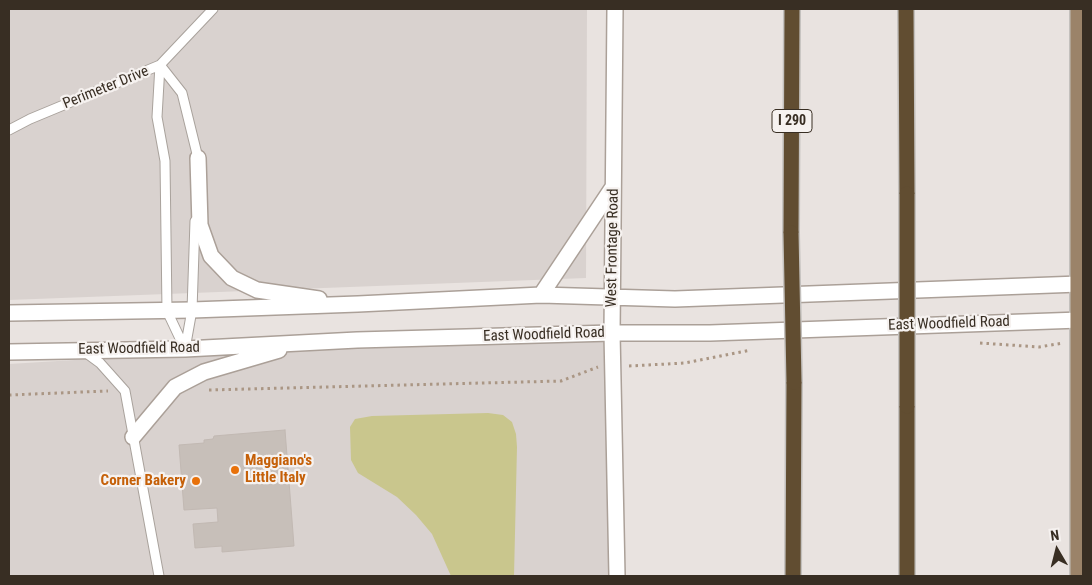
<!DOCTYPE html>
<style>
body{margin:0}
#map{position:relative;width:1092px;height:585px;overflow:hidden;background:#e9e3e0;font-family:"Roboto Condensed",sans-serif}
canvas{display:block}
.frame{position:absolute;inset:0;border:10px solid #382e23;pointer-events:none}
.north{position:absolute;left:1032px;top:525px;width:50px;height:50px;-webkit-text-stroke:4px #f6f2f0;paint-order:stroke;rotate:352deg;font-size:14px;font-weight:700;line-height:20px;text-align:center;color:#382e23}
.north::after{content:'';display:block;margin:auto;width:18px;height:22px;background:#382e23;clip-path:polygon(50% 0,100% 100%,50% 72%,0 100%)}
</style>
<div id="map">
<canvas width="1092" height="585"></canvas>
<div class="frame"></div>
<div class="north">N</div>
</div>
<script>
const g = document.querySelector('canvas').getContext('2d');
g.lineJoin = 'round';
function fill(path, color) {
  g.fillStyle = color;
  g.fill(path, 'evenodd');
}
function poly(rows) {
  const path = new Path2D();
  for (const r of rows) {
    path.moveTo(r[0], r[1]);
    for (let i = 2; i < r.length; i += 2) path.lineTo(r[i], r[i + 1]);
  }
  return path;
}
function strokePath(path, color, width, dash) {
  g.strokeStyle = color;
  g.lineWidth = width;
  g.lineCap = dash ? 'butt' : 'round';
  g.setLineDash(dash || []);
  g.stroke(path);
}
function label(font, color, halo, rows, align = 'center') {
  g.font = font + ' "Roboto Condensed",sans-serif';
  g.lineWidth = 4.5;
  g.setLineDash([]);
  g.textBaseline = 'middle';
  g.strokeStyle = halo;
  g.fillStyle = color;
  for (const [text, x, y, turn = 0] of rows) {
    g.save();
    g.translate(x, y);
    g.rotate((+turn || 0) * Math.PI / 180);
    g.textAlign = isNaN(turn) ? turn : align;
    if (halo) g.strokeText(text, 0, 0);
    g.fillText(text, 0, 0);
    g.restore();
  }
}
fill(poly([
 [9,9,587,9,586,278,9,300],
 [616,327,617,576,9,576,9,364]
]), '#d9d2cf');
fill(poly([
 [488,413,503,415,512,422,516,434,517,447,514,576,451,576,432,534,416,515,397,497,358,473,351,460,350,427,355,419,372,416]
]), '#c9c68d');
const building = poly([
 [285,430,294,546,222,552,222,546,195,548,193,524,218,522,217,508,184,510,179,445,204,443,204,440,213,439,214,436,285,430]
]);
fill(building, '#c7bfb9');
strokePath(building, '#c2b9b3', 1);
const lane = poly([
 [160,65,182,93,198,158,197,163],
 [160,65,157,117,165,161,167,311,185,349],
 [9,130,30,119,160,65,213,9],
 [185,349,192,310,195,221],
 [85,352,100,363,125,391,159,576]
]);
const secondary = poly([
 [615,9,612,333,617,576],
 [198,158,200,225,211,256,232,278,257,290,319,299],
 [541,295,613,187],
 [9,313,192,310,358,304,541,295,675,299,1079,284],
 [9,352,185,349,357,340,612,333,710,333,1080,320],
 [133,437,175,387,204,372,279,350]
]);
const primary = poly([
 [1078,576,1078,9]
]);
const highway = poly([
 [906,9,907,194],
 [791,233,792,9],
 [793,576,794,382],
 [907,576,907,406]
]);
strokePath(lane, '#a9a29c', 11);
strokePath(secondary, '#aba098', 18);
strokePath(primary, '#c3c0bd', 18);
strokePath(highway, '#c3c0bd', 18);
strokePath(poly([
 [980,343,1039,347,1063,343],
 [629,366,685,363,751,350],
 [209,390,561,381,598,367],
 [9,395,108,391]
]), '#aa9684', 3, [2.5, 4]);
strokePath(lane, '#fff', 9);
strokePath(secondary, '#fff', 15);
strokePath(primary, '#9b8369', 15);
strokePath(highway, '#614d31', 15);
const highwayBridge = poly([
 [907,194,907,406],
 [791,233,794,382]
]);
strokePath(highwayBridge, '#c3c0bd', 18, []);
strokePath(highwayBridge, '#614d31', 15);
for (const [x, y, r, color] of [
 [235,470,5,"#e8710a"],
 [196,481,5,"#e8710a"]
]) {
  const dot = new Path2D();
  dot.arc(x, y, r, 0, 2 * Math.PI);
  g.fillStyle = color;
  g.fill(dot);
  strokePath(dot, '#f6f2f0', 2);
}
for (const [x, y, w] of [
 [792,121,40]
]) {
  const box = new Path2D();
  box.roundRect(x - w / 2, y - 11.5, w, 23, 4);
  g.fillStyle = '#f6f2f0';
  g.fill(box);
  strokePath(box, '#382e23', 1);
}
label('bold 14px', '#382e23', null, [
 ["I 290",792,121]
]);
label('15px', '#382e23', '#f6f2f0', [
 ["Perimeter Drive",106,88,-22],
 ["West Frontage Road",613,248,-89],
 ["East Woodfield Road",949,324,-2],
 ["East Woodfield Road",544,335,-2],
 ["East Woodfield Road",139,349,-1]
]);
label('bold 15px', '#c56008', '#f6f2f0', [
 ["Maggiano's",245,461],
 ["Little Italy",245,478],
 ["Corner Bakery",186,481,"right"]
], 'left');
</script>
